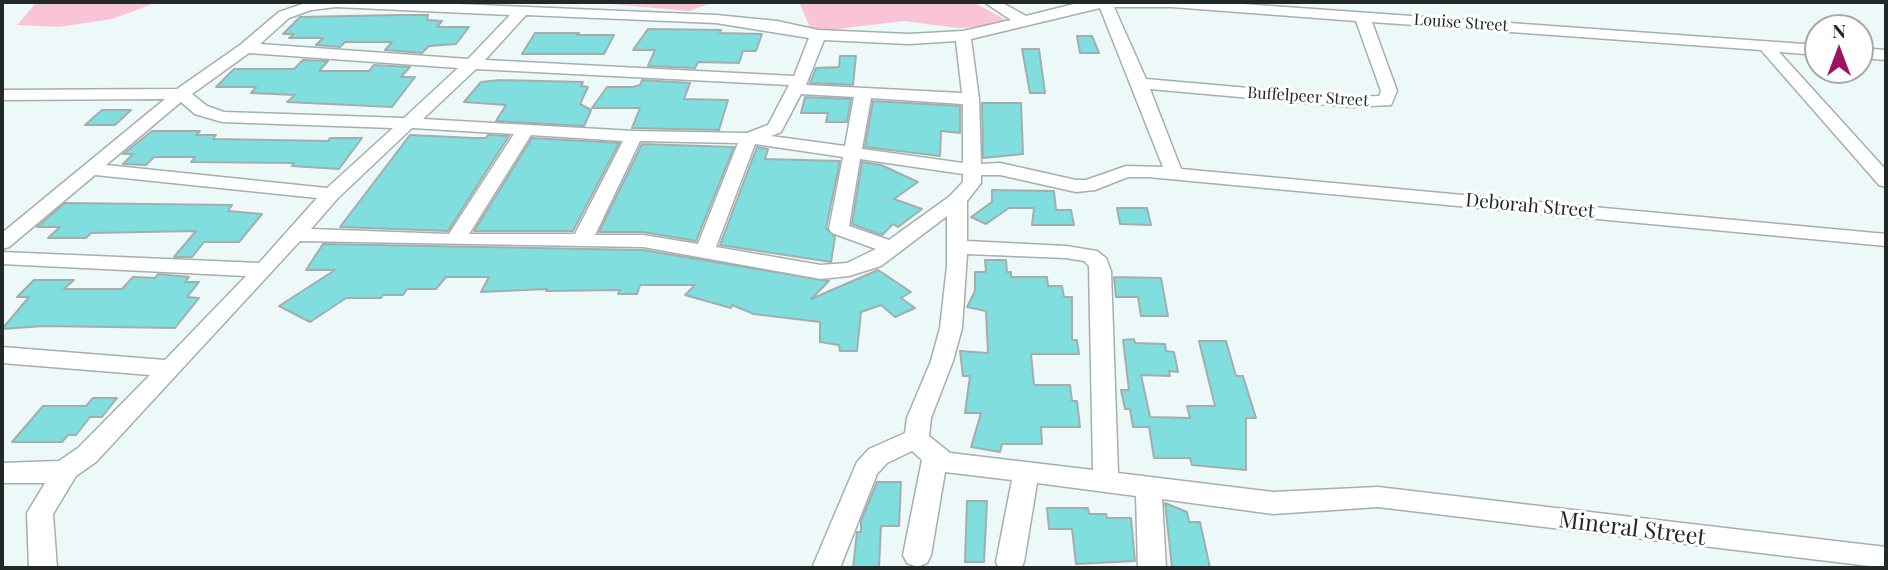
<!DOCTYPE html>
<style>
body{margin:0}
#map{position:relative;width:1888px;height:570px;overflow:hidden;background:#edf9f8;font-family:"Playfair Display",serif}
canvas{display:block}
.frame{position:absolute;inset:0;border:4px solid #232828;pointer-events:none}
.north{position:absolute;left:1804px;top:14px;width:70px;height:70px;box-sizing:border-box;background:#fff;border:2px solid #a7a9a9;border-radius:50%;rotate:0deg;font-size:19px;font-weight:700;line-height:28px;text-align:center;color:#232828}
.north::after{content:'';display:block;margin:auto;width:24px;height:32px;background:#9e125f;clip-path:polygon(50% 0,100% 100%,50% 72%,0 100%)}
</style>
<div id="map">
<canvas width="1888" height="570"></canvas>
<div class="frame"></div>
<div class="north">N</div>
</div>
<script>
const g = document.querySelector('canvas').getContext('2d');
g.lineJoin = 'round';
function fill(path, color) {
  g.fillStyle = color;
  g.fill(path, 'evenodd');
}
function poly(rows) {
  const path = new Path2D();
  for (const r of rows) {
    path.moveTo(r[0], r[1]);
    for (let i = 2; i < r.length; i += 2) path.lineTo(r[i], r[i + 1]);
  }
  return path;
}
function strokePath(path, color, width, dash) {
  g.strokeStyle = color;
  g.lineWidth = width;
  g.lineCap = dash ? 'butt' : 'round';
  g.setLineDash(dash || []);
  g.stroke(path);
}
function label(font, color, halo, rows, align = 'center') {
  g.font = font + ' "Playfair Display",serif';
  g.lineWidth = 6;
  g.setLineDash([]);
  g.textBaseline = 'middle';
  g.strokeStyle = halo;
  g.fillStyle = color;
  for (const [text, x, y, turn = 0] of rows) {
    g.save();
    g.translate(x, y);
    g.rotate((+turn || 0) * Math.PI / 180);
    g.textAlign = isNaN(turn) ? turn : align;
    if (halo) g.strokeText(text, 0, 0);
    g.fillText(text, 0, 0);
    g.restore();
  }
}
fill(poly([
 [37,2,158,2,112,19,59,27,17,25],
 [587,2,715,2,689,11],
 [799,2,973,2,1006,20,989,26,958,28,904,21,812,32]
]), '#f9c4d7');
const building = poly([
 [398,15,428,15,427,20,442,21,437,27,469,27,456,44,429,46,422,53,385,50,392,42,345,42,340,47,316,45,323,38,289,38,294,34,283,34,300,17,398,15],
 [648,29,721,30,720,33,762,34,756,51,743,51,739,63,698,62,695,68,648,66,655,50,633,50,648,29],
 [535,33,579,33,577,35,614,35,604,54,522,54,535,33],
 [1077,36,1092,36,1099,53,1080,53,1077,36],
 [1022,49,1039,49,1045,93,1030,93,1022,49],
 [840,56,856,56,853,85,810,83,816,68,839,67,840,56],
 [303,60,328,61,319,71,369,71,374,65,410,67,401,77,415,77,392,107,287,102,295,95,251,93,256,87,216,87,234,69,294,69,303,60],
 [500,80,583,82,581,86,588,87,580,104,591,110,584,126,496,121,506,105,464,102,481,82,500,80],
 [642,80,690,83,684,99,728,100,719,130,632,128,640,108,592,108,607,87,633,87,640,85,642,80],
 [805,97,851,99,847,122,826,122,828,113,801,113,805,97],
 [873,101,960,106,960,133,941,131,940,156,865,147,873,101],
 [982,103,1021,103,1023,154,983,158,982,103],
 [102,110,131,110,115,125,85,125,102,110],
 [152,131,200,131,196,135,216,135,213,139,328,141,330,138,362,138,339,169,292,166,294,163,191,162,195,157,154,157,146,165,123,164,133,154,123,154,152,131],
 [410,135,474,138,486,138,488,135,509,136,448,231,340,227,410,135],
 [532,138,619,143,573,231,474,231,532,138],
 [642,144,734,147,696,241,643,232,599,232,642,144],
 [757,147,768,149,765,159,840,161,826,228,835,237,831,262,720,245,757,147],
 [862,162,881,165,918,182,894,199,922,209,898,227,893,224,882,235,852,224,862,162],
 [992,190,1054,191,1056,210,1071,210,1074,225,1032,225,1034,208,1009,208,986,224,971,217,992,202,992,190],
 [65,203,232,205,228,211,262,214,239,242,204,242,192,257,174,257,196,231,91,233,86,238,48,238,60,227,37,227,65,203],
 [1117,208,1147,208,1151,225,1120,224,1117,208],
 [323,244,643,250,829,281,811,299,878,270,911,292,901,298,915,308,895,317,881,305,861,312,857,351,840,351,839,345,820,342,820,322,754,314,732,305,731,308,685,295,695,285,640,285,637,294,618,294,620,290,546,291,547,289,481,292,489,277,446,277,436,289,407,289,403,295,383,295,381,298,346,298,310,322,279,306,335,270,306,270,323,244],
 [985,260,1006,260,1007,272,1011,272,1011,277,1047,277,1048,286,1062,286,1064,297,1072,297,1072,340,1077,340,1079,354,1031,354,1034,385,1070,385,1072,401,1077,401,1080,427,1041,427,1042,444,1002,444,1000,452,971,447,981,413,965,413,970,376,963,376,960,351,988,353,986,311,967,307,975,291,975,272,986,272,985,260],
 [158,274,189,277,185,282,199,282,187,297,199,298,175,328,43,326,2,329,29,297,17,297,34,280,74,280,64,289,122,289,133,277,155,278,158,274],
 [1114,277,1161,278,1168,316,1141,316,1138,297,1116,297,1114,277],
 [1134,339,1135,343,1165,344,1166,351,1174,352,1178,372,1169,371,1170,376,1141,375,1150,417,1190,418,1187,406,1215,406,1199,341,1226,341,1236,376,1243,376,1256,418,1246,418,1246,470,1192,465,1190,458,1154,458,1149,427,1133,427,1130,409,1125,409,1121,390,1129,390,1123,340,1134,339],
 [93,398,117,398,102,417,90,417,76,435,68,435,62,442,12,442,43,406,86,406,93,398],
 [877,482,901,482,899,526,881,526,879,568,853,568,857,532,861,532,861,521,877,482],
 [967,501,987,501,984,562,965,562,967,501],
 [1165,503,1187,512,1189,522,1200,522,1210,568,1172,568,1165,503],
 [1047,508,1088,508,1089,514,1106,514,1107,518,1131,518,1135,561,1076,564,1072,529,1049,529,1047,508]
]);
fill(building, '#80dedf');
strokePath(building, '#a2aeae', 2);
const street = poly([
 [308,2,410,2,716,15,777,21,818,30,909,34,963,31,1011,20,984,2,1001,2,1026,16,1082,2,1215,2,1818,45,1818,55,1779,52,1886,170,1886,187,1879,185,1761,50,1372,22,1397,91,1391,105,1351,107,1150,89,1181,169,1886,234,1886,246,1148,177,1128,177,1095,190,1076,192,1000,175,981,175,981,183,967,201,967,241,1066,246,1097,251,1106,258,1111,271,1118,473,1273,492,1378,487,1886,547,1886,568,1378,507,1273,514,1162,499,1166,568,1138,568,1136,496,1037,483,1024,562,1021,568,999,568,996,562,1012,480,945,472,931,555,927,563,917,567,907,563,903,555,922,460,912,451,887,463,877,474,840,568,812,568,857,462,869,449,905,433,907,418,931,361,940,328,947,266,947,216,881,266,849,276,821,279,643,247,300,241,96,462,76,476,53,514,57,568,29,568,27,513,45,483,2,483,2,463,59,461,78,448,150,375,2,363,2,347,165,360,246,276,2,264,2,252,259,263,317,198,95,175,9,247,2,249,2,233,165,99,2,100,2,90,177,89,240,45,279,12,308,2],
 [336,7,510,15,468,59,260,44,289,18,311,10,336,7],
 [1114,7,1172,7,1356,21,1381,91,1379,96,1351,97,1146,79,1114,7],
 [1100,8,1163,167,1126,166,1086,180,1076,180,1000,163,981,164,979,99,971,39,1100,8],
 [526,15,716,23,809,38,794,76,485,60,526,15],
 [824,40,909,44,956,41,962,93,806,85,824,40],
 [249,53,458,68,404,118,224,112,207,106,192,94,249,53],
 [476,69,789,85,768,125,747,133,634,131,423,119,476,69],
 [801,94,854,97,845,146,771,136,781,132,801,94],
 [871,98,963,104,963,163,862,149,871,98],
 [181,102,195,114,222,122,393,128,327,188,106,165,181,102],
 [412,128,514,134,449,234,311,229,338,198,412,128],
 [531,135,623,141,575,234,469,234,531,135],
 [640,141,738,143,698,244,643,235,595,235,640,141],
 [755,144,843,157,829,229,832,233,876,249,847,263,821,265,716,247,755,144],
 [860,159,963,174,963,182,950,196,889,240,849,226,860,159],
 [967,254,1066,258,1084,261,1089,266,1093,470,950,453,929,436,931,418,953,361,962,328,967,254],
 [1860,48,1886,50,1886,60,1860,58,1860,48]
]);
strokePath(street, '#a4afaf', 3);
fill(street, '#fff');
label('16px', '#232828', '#fff', [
 ["Louise Street",1461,23,4],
 ["Buffelpeer Street",1308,97,4]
]);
label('19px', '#232828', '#fff', [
 ["Deborah Street",1530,206,5]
]);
label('23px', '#232828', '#fff', [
 ["Mineral Street",1632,529,7]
]);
</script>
